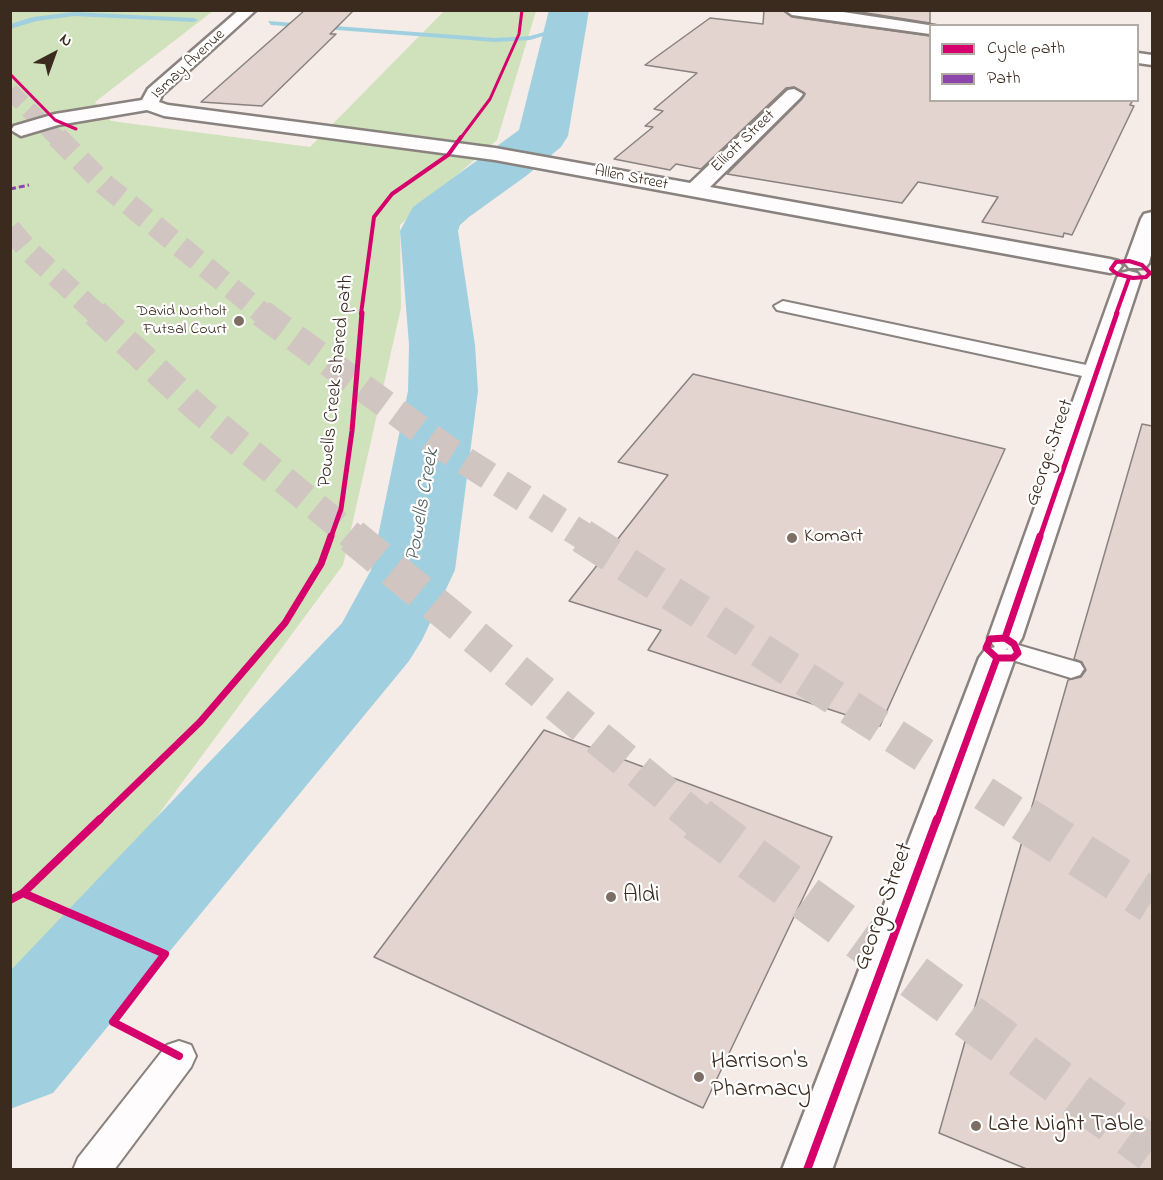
<!DOCTYPE html>
<style>
body{margin:0}
#map{position:relative;width:1163px;height:1180px;overflow:hidden;background:#f5ece8;font-family:"Indie Flower",sans-serif}
canvas{display:block}
.frame{position:absolute;inset:0;border:12px solid #3b2a1e;pointer-events:none}
.legend{position:absolute;left:929px;top:24px;width:210px;height:78px;box-sizing:border-box;background:#fff;border:2px solid #b1aaa5;margin:0;padding:8px 10px;list-style:none;font-size:18px;color:#3b2a1e}
.legend li{display:flex;align-items:center;gap:12px;height:30px}
.legend b{width:30px;border:2px solid #b1aaa5}
.north{position:absolute;left:24px;top:24px;width:60px;height:60px;-webkit-text-stroke:4px #fff;paint-order:stroke;rotate:41deg;font-size:16px;font-weight:700;line-height:24px;text-align:center;color:#3b2a1e}
.north::after{content:'';display:block;margin:auto;width:21px;height:27px;background:#3b2a1e;clip-path:polygon(50% 0,100% 100%,50% 72%,0 100%)}
</style>
<div id="map">
<canvas width="1163" height="1180"></canvas>
<div class="frame"></div>
<ul class="legend">
<li><b style="height:8px;background:#d6006c"></b>Cycle path</li>
<li><b style="height:8px;background:#8e44ad"></b>Path</li>
</ul>
<div class="north">N</div>
</div>
<script>
const g = document.querySelector('canvas').getContext('2d');
g.lineJoin = 'round';
function fill(path, color) {
  g.fillStyle = color;
  g.fill(path, 'evenodd');
}
function poly(rows) {
  const path = new Path2D();
  for (const r of rows) {
    path.moveTo(r[0], r[1]);
    for (let i = 2; i < r.length; i += 2) path.lineTo(r[i], r[i + 1]);
  }
  return path;
}
function strokePath(path, color, width, dash) {
  g.strokeStyle = color;
  g.lineWidth = width;
  g.lineCap = dash ? 'butt' : 'round';
  g.setLineDash(dash || []);
  g.stroke(path);
}
function label(font, color, halo, rows, align = 'center') {
  g.font = font + ' "Indie Flower",sans-serif';
  g.lineWidth = 4.5;
  g.setLineDash([]);
  g.textBaseline = 'middle';
  g.strokeStyle = halo;
  g.fillStyle = color;
  for (const [text, x, y, turn = 0] of rows) {
    g.save();
    g.translate(x, y);
    g.rotate((+turn || 0) * Math.PI / 180);
    g.textAlign = isNaN(turn) ? turn : align;
    if (halo) g.strokeText(text, 0, 0);
    g.fillText(text, 0, 0);
    g.restore();
  }
}
fill(poly([
 [11,11,213,11,95,102,111,121,310,147,444,11,536,11,497,140,400,225,401,308,343,565,11,1014]
]), '#d0e2bb');
fill(poly([
 [74,12,194,18,198,20,194,22,74,16,37,21,10,29,10,24,33,17,74,12],
 [268,21,495,38,530,36,566,26,570,28,530,40,495,42,271,25,268,21]
]), '#a0d0df');
fill(poly([
 [549,10,589,10,568,136,561,147,526,176,469,217,460,225,458,231,475,345,478,391,455,570,422,640,409,661,53,1093,10,1109,10,971,342,623,371,570,408,391,409,345,400,231,413,207,519,130,549,10]
]), '#a0d0df');
const building = poly([
 [305,10,354,10,330,34,336,34,262,106,201,102,305,10],
 [764,10,783,10,792,17,930,36,930,100,1133,100,1130,105,1134,106,1072,235,1064,233,1063,237,982,222,998,197,918,182,902,203,727,174,802,99,805,94,794,87,786,88,701,169,676,164,670,170,614,159,653,127,645,126,663,111,654,109,697,73,645,65,710,18,763,24,764,10],
 [848,10,930,10,930,23,848,10],
 [693,374,1005,449,880,726,648,650,661,630,569,601,668,475,618,462,693,374],
 [1142,424,1152,426,1152,1170,1029,1170,939,1133,1068,680,1081,677,1086,670,1082,662,1074,659,1142,424],
 [544,730,832,837,703,1108,374,957,544,730]
]);
fill(building, '#e3d4cf');
strokePath(building, '#8a827e', 1.5);
strokePath(poly([
 [10,91,58,139]
]), '#d0c5c0', 17, [17, 9]);
strokePath(poly([
 [57,137,104,184,263,314],
 [10,229,29,251,97,314]
]), '#d0c5c0', 22, [22, 11]);
strokePath(poly([
 [95,313,199,410,353,537],
 [261,313,448,450,585,537]
]), '#d0c5c0', 28, [28, 14]);
strokePath(poly([
 [352,536,699,821],
 [582,536,1027,821]
]), '#d0c5c0', 35, [35, 18]);
strokePath(poly([
 [697,819,1152,1150],
 [1024,819,1152,901]
]), '#d0c5c0', 45, [45, 22]);
const lane = poly([
 [783,301,1096,367,1106,373,1096,379,777,310,774,306,783,301],
 [1018,645,1080,663,1084,669,1080,675,1071,678,1009,659,1005,653,1009,647,1018,645],
 [179,1041,191,1045,196,1056,191,1067,114,1170,73,1170,78,1158,167,1045,179,1041]
]);
const street = poly([
 [239,10,256,10,162,95,159,102,168,105,495,148,690,183,788,90,794,89,803,94,800,98,710,187,1110,259,1118,261,1122,266,1118,271,1110,273,495,160,164,116,147,110,58,125,21,136,11,130,14,126,55,114,142,100,148,89,239,10],
 [785,10,830,10,935,26,930,26,930,34,792,15,785,10],
 [1138,53,1152,55,1152,65,1138,63,1138,53],
 [1152,212,1152,251,1149,263,1145,268,1129,268,1125,263,1141,219,1144,214,1152,212],
 [1129,271,1137,273,1141,278,1022,638,1017,646,1006,649,1015,658,832,1170,782,1170,979,658,985,650,995,647,988,638,1117,278,1121,273,1129,271]
]);
strokePath(lane, '#8a827e', 4);
strokePath(street, '#8a827e', 5);
fill(lane, '#fefcfc');
fill(street, '#fefcfc');
strokePath(poly([
 [10,189,29,185]
]), '#8e44ad', 3, [6, 3]);
strokePath(poly([
 [10,74,55,120,76,129],
 [460,139,490,99,519,34,522,10]
]), '#d6006c', 3);
strokePath(poly([
 [1129,261,1142,265,1150,273,1146,277,1133,278,1117,274,1111,269,1116,262,1129,261],
 [361,314,374,217,392,194,448,155,461,137],
 [1116,314,1129,278]
]), '#d6006c', 4);
strokePath(poly([
 [331,537,341,509,352,431,362,313],
 [1040,537,1117,313]
]), '#d6006c', 5);
strokePath(poly([
 [1005,638,1040,536],
 [1005,638,1014,644,1018,653,1013,658,997,658,986,648,990,639,1005,638],
 [98,821,200,722,285,623,321,564,331,536],
 [937,821,997,658]
]), '#d6006c', 7);
strokePath(poly([
 [23,893,165,954,113,1022,179,1056],
 [10,900,23,893,100,819],
 [807,1170,937,819]
]), '#d6006c', 8);
for (const [x, y, r, color] of [
 [239,321,6,"#7c6e65"],
 [792,538,6,"#7c6e65"],
 [611,897,6,"#7c6e65"],
 [699,1077,6,"#7c6e65"],
 [976,1126,6,"#7c6e65"]
]) {
  const dot = new Path2D();
  dot.arc(x, y, r, 0, 2 * Math.PI);
  g.fillStyle = color;
  g.fill(dot);
  strokePath(dot, '#fff', 2);
}
label('16px', '#3b2a1e', '#fff', [
 ["Ismay Avenue",189,65,-43],
 ["Elliott Street",744,142,-44],
 ["Allen Street",631,179,11]
]);
label('16px', '#3b2a1e', '#fff', [
 ["David Notholt",227,312],
 ["Futsal Court",227,330]
], 'right');
label('20px', '#3b2a1e', '#fff', [
 ["Powells Creek shared path",337,381,-84],
 ["George Street",1051,453,-71]
]);
label('20px', '#3b2a1e', '#fff', [
 ["Komart",804,538]
], 'left');
label('italic 21px', '#516060', '#fff', [
 ["Powells Creek",424,505,-80]
]);
label('24px', '#3b2a1e', '#fff', [
 ["Aldi",623,897],
 ["Harrison's",711,1063],
 ["Pharmacy",711,1091],
 ["Late Night Table",988,1126]
], 'left');
label('24px', '#3b2a1e', '#fff', [
 ["George Street",885,907,-70]
]);
</script>
